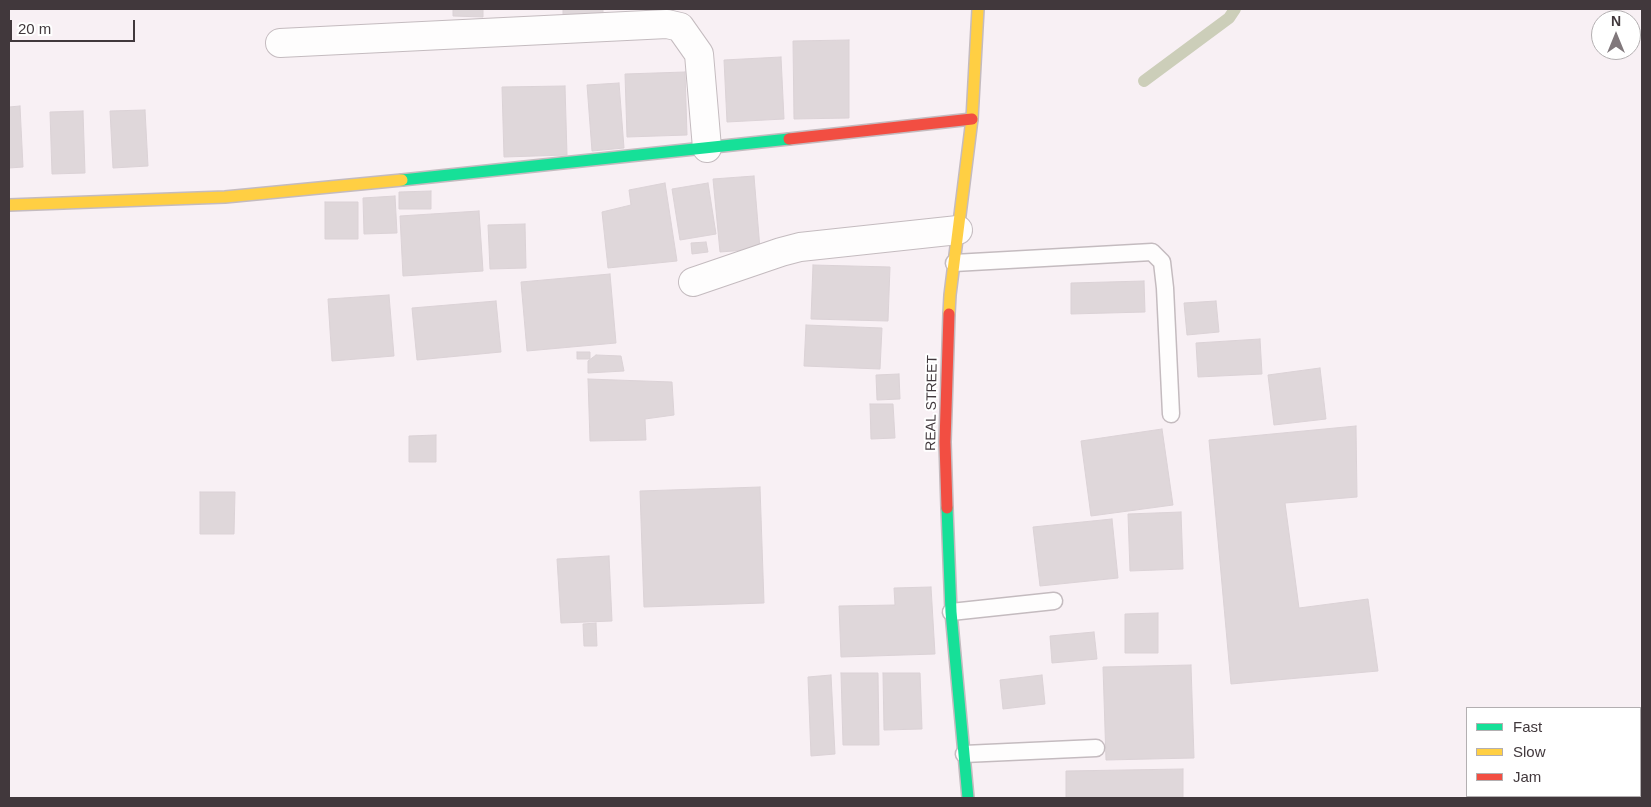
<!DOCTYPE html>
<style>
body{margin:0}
#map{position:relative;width:1651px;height:807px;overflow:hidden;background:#f8f0f4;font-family:Arial,sans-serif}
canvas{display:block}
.frame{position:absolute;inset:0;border:10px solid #41383c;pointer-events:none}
.legend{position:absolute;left:1466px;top:707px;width:175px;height:90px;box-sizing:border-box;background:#fff;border:1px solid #b3afb1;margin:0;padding:6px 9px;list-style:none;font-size:15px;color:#41383c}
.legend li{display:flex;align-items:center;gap:10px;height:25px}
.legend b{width:25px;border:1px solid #b3afb1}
.north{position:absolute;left:1591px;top:10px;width:50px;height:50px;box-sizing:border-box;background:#fff;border:1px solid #b3afb1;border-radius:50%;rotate:0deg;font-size:14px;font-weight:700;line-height:20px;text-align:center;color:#41383c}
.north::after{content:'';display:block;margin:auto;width:18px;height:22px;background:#81787c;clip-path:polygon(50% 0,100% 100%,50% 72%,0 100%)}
.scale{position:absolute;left:10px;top:20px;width:125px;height:22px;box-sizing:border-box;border:2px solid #41383c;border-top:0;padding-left:6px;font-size:15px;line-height:18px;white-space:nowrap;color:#41383c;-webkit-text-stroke:4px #fff;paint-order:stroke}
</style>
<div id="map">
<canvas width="1651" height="807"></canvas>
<div class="frame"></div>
<ul class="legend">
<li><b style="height:6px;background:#16e098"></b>Fast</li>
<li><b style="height:6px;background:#ffcf43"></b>Slow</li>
<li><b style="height:6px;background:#f24e42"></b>Jam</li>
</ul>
<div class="north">N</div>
<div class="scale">20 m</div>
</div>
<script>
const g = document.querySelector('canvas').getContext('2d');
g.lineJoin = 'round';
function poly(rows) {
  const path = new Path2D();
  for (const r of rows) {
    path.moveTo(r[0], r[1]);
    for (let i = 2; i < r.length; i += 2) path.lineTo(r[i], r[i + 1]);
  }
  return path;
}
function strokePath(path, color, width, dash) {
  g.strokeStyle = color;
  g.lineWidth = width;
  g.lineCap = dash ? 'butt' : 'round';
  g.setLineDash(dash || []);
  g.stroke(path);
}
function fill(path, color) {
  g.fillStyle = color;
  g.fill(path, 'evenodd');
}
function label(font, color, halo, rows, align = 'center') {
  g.font = font + ' Arial,sans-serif';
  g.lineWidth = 4;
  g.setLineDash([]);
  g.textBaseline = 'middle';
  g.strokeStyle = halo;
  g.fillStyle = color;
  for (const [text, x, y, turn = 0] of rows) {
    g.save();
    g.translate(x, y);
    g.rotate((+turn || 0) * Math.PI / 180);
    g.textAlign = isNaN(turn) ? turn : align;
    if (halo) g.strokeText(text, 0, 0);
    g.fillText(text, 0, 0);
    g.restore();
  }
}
strokePath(poly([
 [1144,81,1229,18,1235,9]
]), '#ccceb9', 12);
const building = poly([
 [453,9,483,9,483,17,453,16,453,9],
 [563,9,603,9,603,16,563,16,563,9],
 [849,40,849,118,794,119,793,41,849,40],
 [781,57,784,119,727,122,724,60,781,57],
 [685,72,687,135,627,137,625,74,685,72],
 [619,83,624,148,592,151,587,85,619,83],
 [565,86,567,155,504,157,502,87,565,86],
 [20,106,23,167,9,168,9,107,20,106],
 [145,110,148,166,113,168,110,111,145,110],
 [83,111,85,173,52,174,50,112,83,111],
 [754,176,760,249,720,252,713,179,754,176],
 [665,183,677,261,608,268,602,212,631,205,629,190,665,183],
 [708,183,716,234,680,240,672,189,708,183],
 [431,191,431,209,399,209,399,192,431,191],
 [395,196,397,233,364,234,363,198,395,196],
 [325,202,358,202,358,239,325,239,325,202],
 [479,211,483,271,403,276,400,216,479,211],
 [525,224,526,268,490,269,488,225,525,224],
 [706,242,708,252,692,254,691,243,706,242],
 [813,265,890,267,888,321,811,319,813,265],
 [610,274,616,343,527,351,521,282,610,274],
 [1144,281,1145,312,1071,314,1071,283,1144,281],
 [389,295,394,356,332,361,328,299,389,295],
 [496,301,501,352,417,360,412,308,496,301],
 [1216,301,1219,332,1187,335,1184,303,1216,301],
 [806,325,882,328,880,369,804,366,806,325],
 [1260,339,1262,374,1198,377,1196,343,1260,339],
 [577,352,590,352,590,359,577,359,577,352],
 [596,355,621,356,624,371,588,373,588,361,596,355],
 [1320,368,1326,419,1274,425,1268,375,1320,368],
 [899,374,900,399,877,400,876,375,899,374],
 [588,379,672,382,674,415,645,419,646,440,590,441,588,379],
 [870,404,893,404,895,438,871,439,870,404],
 [1356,426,1357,497,1285,503,1299,608,1368,599,1378,671,1231,684,1209,440,1356,426],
 [1162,429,1173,505,1091,516,1081,441,1162,429],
 [436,435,436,462,409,462,409,436,436,435],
 [760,487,764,603,644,607,640,491,760,487],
 [200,492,235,492,234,534,200,534,200,492],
 [1181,512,1183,569,1130,571,1128,514,1181,512],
 [1112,519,1118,578,1040,586,1033,527,1112,519],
 [609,556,612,621,561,623,557,559,609,556],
 [931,587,935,654,841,657,839,606,895,605,894,588,931,587],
 [1158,613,1158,653,1125,653,1125,614,1158,613],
 [596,623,597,646,584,646,583,624,596,623],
 [1094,632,1097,659,1052,663,1050,636,1094,632],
 [1191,665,1194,758,1106,760,1103,667,1191,665],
 [841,673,878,673,879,745,843,745,841,673],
 [883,673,920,673,922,729,884,730,883,673],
 [831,675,835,754,811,756,808,677,831,675],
 [1042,675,1045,704,1003,709,1000,680,1042,675],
 [1183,769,1183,798,1066,798,1066,771,1183,769]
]);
fill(building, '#dfd7da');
strokePath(building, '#dbd2d6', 1);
const lane = poly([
 [954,263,1152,252,1162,262,1165,288,1171,414],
 [951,612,1054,601],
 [964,754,1096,748]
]);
const street = poly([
 [280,43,667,24,680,27,699,54,707,148],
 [693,282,781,252,800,247,958,230]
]);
const fast = poly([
 [402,180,789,139],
 [947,508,951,612,968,798]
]);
const slow = poly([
 [9,205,225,197,402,180],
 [949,314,950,295,972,119,978,9]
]);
const jam = poly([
 [789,139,972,119],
 [947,508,945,442,949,314]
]);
strokePath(lane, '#c4bbbf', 19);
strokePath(street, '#c4bbbf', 30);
strokePath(fast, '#c4bbbf', 14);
strokePath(slow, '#c4bbbf', 14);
strokePath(jam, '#c4bbbf', 14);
strokePath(lane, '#fefdfd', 16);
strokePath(street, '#fefdfd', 28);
strokePath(fast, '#16e098', 11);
strokePath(slow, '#ffcf43', 11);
strokePath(jam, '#f24e42', 11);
label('14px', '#41383c', '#fff', [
 ["REAL STREET",932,403,-89]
]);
</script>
